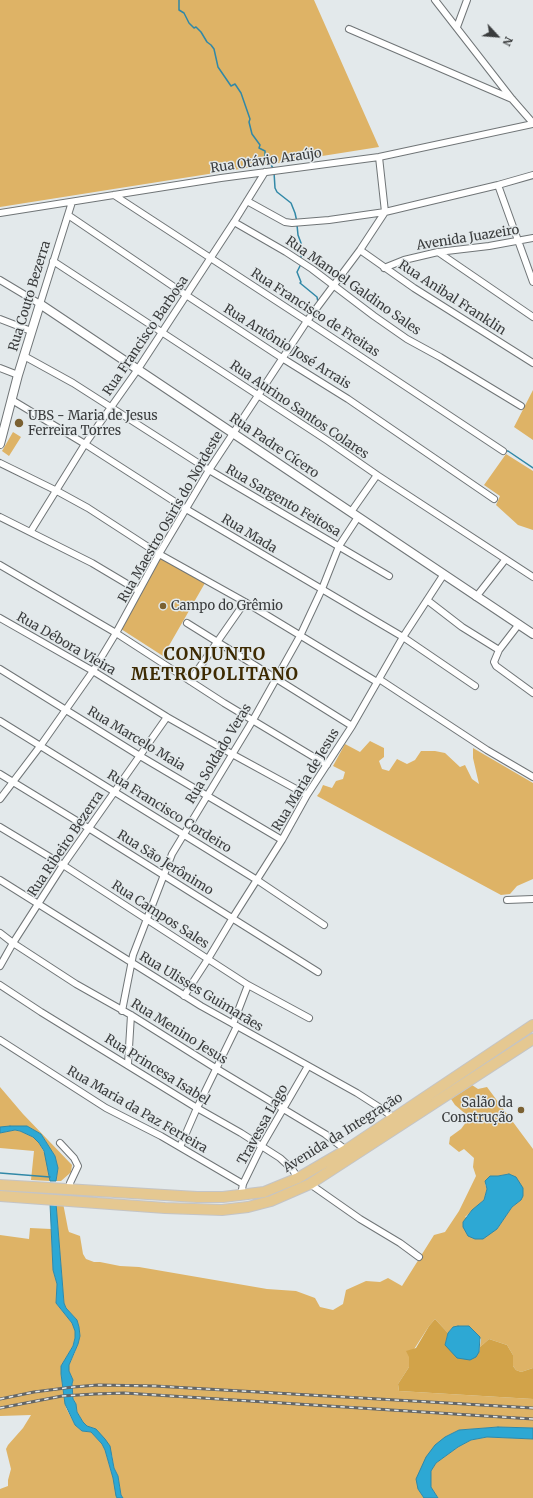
<!DOCTYPE html>
<meta charset="utf-8">
<style>
body{margin:0}
#map{position:relative;width:533px;height:1498px;overflow:hidden;background:#e3e9eb;font-family:Merriweather,serif}
canvas{display:block}
.north{position:absolute;left:477px;top:16px;width:40px;height:40px;-webkit-text-stroke:3px #e3e9eb;paint-order:stroke;rotate:116deg;font-size:11px;font-weight:700;line-height:16px;text-align:center;color:#3a3c3d}
.north::after{content:'';display:block;margin:auto;width:14px;height:18px;background:#3a3c3d;clip-path:polygon(50% 0,100% 100%,50% 72%,0 100%)}
</style>
<div id="map">
<canvas width="533" height="1498"></canvas>
<div class="north">N</div>
</div>
<script>
const g = document.querySelector('canvas').getContext('2d');
g.lineJoin = 'round';
function fill(path, color) {
  g.fillStyle = color;
  g.fill(path, 'evenodd');
}
function poly(rows) {
  const path = new Path2D();
  for (const r of rows) {
    path.moveTo(r[0], r[1]);
    for (let i = 2; i < r.length; i += 2) path.lineTo(r[i], r[i + 1]);
  }
  return path;
}
function strokePath(path, color, width, dash) {
  g.strokeStyle = color;
  g.lineWidth = width;
  g.lineCap = dash ? 'butt' : 'round';
  g.setLineDash(dash || []);
  g.stroke(path);
}
function label(font, color, halo, rows, align = 'center') {
  g.font = font + ' Merriweather,serif';
  g.lineWidth = 3;
  g.setLineDash([]);
  g.textBaseline = 'middle';
  g.strokeStyle = halo;
  g.fillStyle = color;
  for (const [text, x, y, turn = 0] of rows) {
    g.save();
    g.translate(x, y);
    g.rotate((+turn || 0) * Math.PI / 180);
    g.textAlign = isNaN(turn) ? turn : align;
    if (halo) g.strokeText(text, 0, 0);
    g.fillText(text, 0, 0);
    g.restore();
  }
}
fill(poly([
 [0,0,314,0,379,147,0,207],
 [533,390,533,440,514,427],
 [13,432,21,437,9,456,2,451],
 [506,454,533,471,533,530,518,525,496,505,500,496,484,485],
 [160,558,205,583,163,656,121,629],
 [370,741,384,748,384,757,379,761,382,769,389,771,397,759,407,764,415,760,421,751,435,751,445,753,460,767,465,765,472,779,479,784,473,758,473,748,533,783,533,879,517,886,510,894,501,895,317,796,320,792,323,785,332,788,336,781,343,779,345,772,333,766,345,744,360,752],
 [472,1085,478,1089,487,1087,533,1149,533,1368,521,1372,516,1370,513,1366,513,1355,507,1345,489,1339,480,1347,481,1339,453,1327,448,1333,435,1319,429,1326,409,1357,409,1367,398,1384,399,1391,533,1399,533,1428,498,1427,459,1430,445,1437,418,1489,424,1498,123,1498,121,1495,118,1476,114,1468,112,1455,96,1429,86,1426,83,1422,77,1412,76,1404,73,1399,72,1384,73,1380,69,1371,69,1365,75,1352,80,1336,79,1327,77,1320,66,1308,64,1303,56,1203,63,1203,68,1229,69,1232,80,1236,83,1254,86,1259,94,1262,100,1262,120,1266,139,1267,267,1289,296,1291,315,1298,320,1307,333,1310,343,1304,346,1290,366,1281,380,1282,388,1278,402,1286,434,1235,445,1232,459,1211,476,1176,473,1167,474,1158,464,1149,459,1152,449,1144,450,1137,461,1129,467,1121,468,1116,455,1105,451,1099],
 [509,1174,521,1200,512,1207,497,1229,465,1217,484,1200,487,1189,485,1184,490,1176,498,1176],
 [0,1087,23,1114,72,1165,71,1172,69,1174,61,1181,56,1181,58,1168,55,1156,41,1134,27,1126,0,1127],
 [15,1130,20,1131,33,1137,39,1143,46,1156,50,1181,31,1180,34,1151,0,1148,0,1133],
 [30,1228,51,1229,53,1270,57,1284,56,1303,72,1323,75,1331,75,1338,73,1346,61,1366,61,1374,66,1408,75,1425,82,1431,91,1432,102,1444,105,1450,113,1478,117,1498,0,1498,0,1489,8,1486,8,1480,11,1469,6,1449,8,1445,23,1428,31,1415,0,1416,0,1235,29,1239],
 [487,1437,533,1439,533,1498,438,1498,431,1487,430,1478,431,1471,436,1463,458,1447,471,1440]
]), '#deb366');
fill(poly([
 [435,1319,448,1333,445,1345,479,1352,480,1347,489,1339,507,1345,513,1355,513,1366,516,1370,521,1372,533,1368,533,1399,399,1391,398,1384,409,1367,409,1357,406,1351,416,1348,429,1326]
]), '#d2a349');
const water = poly([
 [10,1126,27,1126,41,1134,55,1156,58,1168,56,1181,50,1181,44,1151,39,1143,33,1137,20,1131,15,1130,0,1133,0,1127,10,1126],
 [509,1174,516,1177,523,1188,523,1196,521,1200,512,1207,497,1229,483,1239,475,1239,468,1236,463,1227,463,1222,472,1210,484,1200,487,1189,485,1181,490,1176,498,1176,509,1174],
 [50,1203,56,1203,64,1303,66,1308,77,1320,79,1327,80,1336,78,1344,69,1365,69,1371,73,1380,72,1384,73,1399,76,1404,77,1412,83,1422,87,1426,96,1429,105,1439,110,1446,114,1468,118,1476,121,1495,123,1498,117,1498,116,1496,113,1478,105,1450,102,1444,91,1432,82,1431,75,1425,65,1404,61,1374,61,1366,73,1346,75,1338,75,1331,72,1323,56,1303,57,1284,53,1270,50,1203],
 [458,1326,469,1326,480,1337,479,1352,476,1357,470,1360,457,1358,445,1345,448,1333,453,1327,458,1326],
 [498,1427,533,1428,533,1439,487,1437,471,1440,458,1447,436,1463,431,1471,431,1487,438,1498,424,1498,418,1489,416,1479,426,1457,435,1445,445,1437,459,1430,498,1427]
]);
fill(water, '#2da8d4');
strokePath(water, '#3188a7', 1);
strokePath(poly([
 [179,0,179,10,184,13,189,23,194,28,196,27,201,32,207,42,211,45,214,49,218,67,231,86,235,84,241,93,250,119,249,122,252,134,260,145,259,148,265,151,265,156,273,168],
 [274,172,275,188,277,192,291,203,295,213,297,222],
 [297,225,298,235,301,243,301,260],
 [301,264,297,272,301,282,300,283,317,297,318,302],
 [505,451,508,451,533,468],
 [0,1173,50,1177]
]), '#3188a7', 1.5);
const minor = poly([
 [435,0,512,99,533,123],
 [457,27,467,0],
 [349,29,512,99],
 [498,185,533,282],
 [114,195,307,321,503,451],
 [247,201,285,222,292,223,329,220,385,212,498,185,533,175],
 [0,213,221,178,379,157,533,124],
 [68,215,186,295,282,358,348,399,494,499],
 [234,222,286,252,312,269,374,316,407,339,440,357,521,406],
 [360,250,414,288,533,363],
 [438,252,533,317],
 [53,261,328,441,377,475,533,577],
 [384,268,404,260,438,252,489,246,533,238],
 [0,280,40,304,72,202],
 [0,319,31,331],
 [24,356,73,383,209,470,389,576],
 [0,368,18,375],
 [12,400,85,444,186,509,403,637,475,686],
 [0,463,57,491,88,508,159,554,245,602,377,682],
 [351,512,377,475],
 [0,517,92,563,139,591],
 [31,531,85,444,138,369,234,222,265,172],
 [0,565,116,633,224,703,327,765],
 [476,597,505,560],
 [427,600,462,627,499,650],
 [0,618,93,671,167,717,232,754,307,795],
 [187,623,352,726],
 [519,624,499,650,494,662,496,666,533,693],
 [0,669,140,756,282,840],
 [379,679,487,750,533,777],
 [190,681,245,602],
 [0,721,257,880,324,925],
 [0,774,90,829,318,972],
 [0,799,41,745,93,671,116,633,159,554,209,470,307,321,360,250,385,212,379,157],
 [0,827,63,865,248,985,309,1018],
 [0,880,201,1006,357,1093,382,1109,394,1118],
 [507,900,533,899],
 [0,933,13,943,76,984,131,1015,217,1069,325,1134,346,1150],
 [0,966,13,943,63,865,167,717],
 [0,985,41,1012,197,1108,241,1133,280,1158,292,1169,298,1178],
 [184,996,208,959,232,919,282,840,307,795,352,726,403,637,444,574],
 [122,1011,133,955,172,854,253,720,300,636,322,589,339,546,358,517],
 [233,1024,248,985],
 [0,1040,106,1108,161,1136,243,1184],
 [128,1064,131,1015],
 [60,1143,74,1158,78,1166,70,1183,70,1189],
 [180,1147,197,1108,237,1026],
 [310,1184,360,1219,400,1243,419,1257],
 [241,1195,243,1184,261,1147,308,1066]
]);
const tertiary = poly([
 [0,444,18,375,40,304,533,634]
]);
const primary = poly([
 [0,1185,197,1197,223,1197,264,1192,298,1178,346,1150,533,1025],
 [0,1196,165,1208,222,1210,248,1207,271,1201,310,1184,533,1039]
]);
strokePath(minor, '#707577', 8);
strokePath(tertiary, '#707577', 10);
strokePath(primary, '#c4c4c5', 12);
strokePath(minor, '#fff', 6);
strokePath(tertiary, '#fff', 8);
strokePath(primary, '#e5c891', 10);
const rail = poly([
 [0,1399,34,1392,73,1387,98,1385,155,1386,533,1408],
 [0,1408,62,1396,95,1394,124,1393,533,1419]
]);
strokePath(rail, '#626567', 3);
strokePath(rail, '#e3e9eb', 1.5, [4.5]);
for (const [x, y, r, color] of [
 [19,423,5,"#7b6132"],
 [163,606,4,"#7b6132"],
 [521,1110,4,"#7b6132"]
]) {
  const dot = new Path2D();
  dot.arc(x, y, r, 0, 2 * Math.PI);
  g.fillStyle = color;
  g.fill(dot);
  strokePath(dot, '#e3e9eb', 1.5);
}
label('13px', '#3a3c3d', '#e3e9eb', [
 ["Rua Otávio Araújo",266,161,-8],
 ["Avenida Juazeiro",468,238,-9],
 ["Rua Manoel Galdino Sales",353,286,35],
 ["Rua Couto Bezerra",30,296,-73],
 ["Rua Anibal Franklin",452,298,33],
 ["Rua Francisco de Freitas",315,313,33],
 ["Rua Francisco Barbosa",146,336,-56],
 ["Rua Antônio José Arrais",287,347,32],
 ["Rua Aurino Santos Colares",299,410,34],
 ["Rua Padre Cícero",274,446,34],
 ["Rua Sargento Feitosa",283,501,30],
 ["Rua Maestro Osiris do Nordeste",171,517,-60],
 ["Rua Mada",249,534,31],
 ["Rua Débora Vieira",66,644,30],
 ["Rua Marcelo Maia",136,739,31],
 ["Rua Soldado Veras",219,754,-59],
 ["Rua Maria de Jesus",306,780,-59],
 ["Rua Francisco Cordeiro",169,812,32],
 ["Rua Ribeiro Bezerra",66,844,-56],
 ["Rua São Jerônimo",165,863,32],
 ["Rua Campos Sales",160,915,33],
 ["Rua Ulisses Guimarães",201,992,31],
 ["Rua Menino Jesus",179,1032,32],
 ["Rua Princesa Isabel",157,1070,32],
 ["Rua Maria da Paz Ferreira",137,1110,30],
 ["Travessa Lago",263,1125,-61],
 ["Avenida da Integração",343,1133,-32]
]);
label('13px', '#3a3c3d', '#e3e9eb', [
 ["UBS - Maria de Jesus",28,416],
 ["Ferreira Torres",28,431],
 ["Campo do Grêmio",171,606],
 ["Salão da",513,1103,"right"],
 ["Construção",513,1118,"right"]
], 'left');
g.letterSpacing = '1px';
label('bold 17px', '#3d2a02', '#e3e9eb', [
 ["CONJUNTO",215,655],
 ["METROPOLITANO",215,675]
]);
g.letterSpacing = '0px';
</script>
